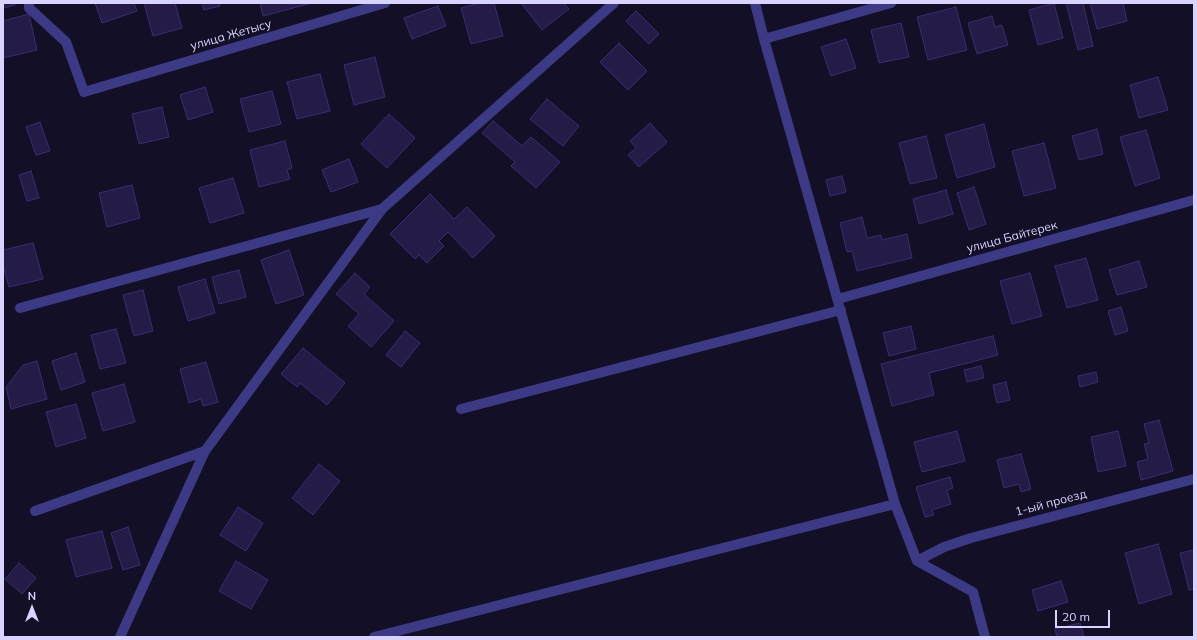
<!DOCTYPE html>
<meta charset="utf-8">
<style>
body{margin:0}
#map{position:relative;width:1197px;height:640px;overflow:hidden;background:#130f26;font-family:Mulish,sans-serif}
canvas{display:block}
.frame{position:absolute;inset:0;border:4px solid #d9d4ff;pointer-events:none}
.north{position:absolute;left:12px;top:588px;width:40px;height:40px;-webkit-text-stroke:3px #130f26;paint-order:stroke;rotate:0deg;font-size:11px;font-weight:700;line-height:16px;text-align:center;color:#d9d4ff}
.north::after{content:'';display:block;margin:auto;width:14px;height:18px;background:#d9d4ff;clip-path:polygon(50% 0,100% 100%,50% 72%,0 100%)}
.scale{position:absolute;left:1055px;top:610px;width:55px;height:18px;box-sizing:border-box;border:2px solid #d9d4ff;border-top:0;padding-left:5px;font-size:12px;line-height:14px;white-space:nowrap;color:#d9d4ff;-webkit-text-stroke:3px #130f26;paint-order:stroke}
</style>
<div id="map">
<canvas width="1197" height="640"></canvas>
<div class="frame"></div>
<div class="north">N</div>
<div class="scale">20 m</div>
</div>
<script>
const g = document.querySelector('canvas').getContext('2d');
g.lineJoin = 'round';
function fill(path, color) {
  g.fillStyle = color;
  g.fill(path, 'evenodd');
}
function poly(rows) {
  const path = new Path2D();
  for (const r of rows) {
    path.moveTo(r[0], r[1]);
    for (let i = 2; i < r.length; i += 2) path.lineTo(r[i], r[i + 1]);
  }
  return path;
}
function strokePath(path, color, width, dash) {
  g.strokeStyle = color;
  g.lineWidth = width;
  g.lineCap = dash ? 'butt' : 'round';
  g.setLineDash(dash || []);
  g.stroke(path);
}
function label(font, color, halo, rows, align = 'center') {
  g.font = font + ' Mulish,sans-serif';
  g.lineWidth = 3;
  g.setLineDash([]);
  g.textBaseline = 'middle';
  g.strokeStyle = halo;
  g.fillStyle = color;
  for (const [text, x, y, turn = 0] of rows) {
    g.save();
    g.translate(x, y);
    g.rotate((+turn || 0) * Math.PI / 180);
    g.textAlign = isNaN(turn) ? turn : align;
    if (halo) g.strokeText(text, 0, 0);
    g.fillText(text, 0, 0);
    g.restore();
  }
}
const building = poly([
 [3,3,15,3,15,5,3,8,3,3],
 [95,3,134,3,137,11,102,23,95,3],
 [144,3,175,3,182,28,153,36,144,3],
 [202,3,219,3,220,6,204,10,202,3],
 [260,3,312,3,263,16,260,3],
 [480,3,494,3,503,36,471,44,461,8,480,3],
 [521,3,564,3,569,9,542,30,521,3],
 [1054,3,1063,38,1038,45,1029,10,1054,3],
 [1066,3,1083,3,1093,46,1078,50,1066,3],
 [1090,3,1123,3,1127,21,1097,29,1090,3],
 [438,6,446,26,412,39,404,18,438,6],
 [956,7,967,50,928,60,917,17,956,7],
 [636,11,659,34,649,44,626,21,636,11],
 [29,14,37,50,3,58,3,21,29,14],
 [992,16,995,27,1002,25,1008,45,977,54,968,23,992,16],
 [901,23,909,57,879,63,871,30,901,23],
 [846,39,856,68,831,76,821,47,846,39],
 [619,43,647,71,628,90,600,62,619,43],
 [375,57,385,97,354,105,344,65,375,57],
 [320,74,330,111,297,119,287,82,320,74],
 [1158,77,1168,110,1139,118,1130,85,1158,77],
 [205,87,213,112,188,120,180,95,205,87],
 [272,91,281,124,249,132,240,99,272,91],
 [547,99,579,126,563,146,530,119,547,99],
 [162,107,169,137,139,144,132,114,162,107],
 [389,114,415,138,387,168,361,144,389,114],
 [493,121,522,146,531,137,560,162,536,188,511,166,515,162,482,133,493,121],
 [40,122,50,151,36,155,26,127,40,122],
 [650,123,667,142,639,167,628,155,636,148,630,141,650,123],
 [984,124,995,167,957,178,945,135,984,124],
 [1097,129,1103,154,1079,160,1072,136,1097,129],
 [1146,130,1160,178,1135,186,1120,137,1146,130],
 [926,136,937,178,910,184,899,143,926,136],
 [285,141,292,168,287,170,290,179,259,187,250,150,285,141],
 [1044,143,1056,188,1024,196,1012,151,1044,143],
 [349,159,358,182,331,192,322,170,349,159],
 [31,171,39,198,27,201,19,175,31,171],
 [842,176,846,192,830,196,826,180,842,176],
 [233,178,244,213,210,223,199,188,233,178],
 [132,185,140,218,107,227,99,193,132,185],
 [974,187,986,224,969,230,957,193,974,187],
 [946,190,953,214,919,224,913,199,946,190],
 [430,194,454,219,467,207,495,236,473,258,448,232,439,241,444,246,427,263,419,255,415,259,390,234,430,194],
 [862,217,867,238,881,235,882,240,907,234,912,258,857,271,852,251,847,252,840,223,862,217],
 [33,243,43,279,9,287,3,265,3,250,33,243],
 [289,250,304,295,276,304,261,260,289,250],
 [1086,258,1098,300,1067,308,1055,266,1086,258],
 [1139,261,1147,287,1117,295,1109,270,1139,261],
 [239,270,246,297,219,304,212,277,239,270],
 [355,273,370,287,364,294,394,321,371,347,348,326,359,314,336,294,355,273],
 [1030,273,1042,316,1012,324,1000,281,1030,273],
 [205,279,215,313,188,321,178,287,205,279],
 [143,290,153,331,134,336,123,295,143,290],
 [1121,307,1128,331,1115,335,1108,311,1121,307],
 [911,326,916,349,889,356,883,333,911,326],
 [116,329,126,363,100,369,91,335,116,329],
 [405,331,420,343,401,367,386,355,405,331],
 [993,336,998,355,929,373,934,395,892,406,881,364,993,336],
 [303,348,345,383,327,405,300,383,297,387,281,374,303,348],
 [76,353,85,382,61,390,52,361,76,353],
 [37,361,47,399,11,409,6,387,23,365,37,361],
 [206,362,218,402,203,406,201,399,189,403,180,369,206,362],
 [981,366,984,378,967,382,964,370,981,366],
 [1096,372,1098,382,1080,387,1078,376,1096,372],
 [1006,382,1010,400,997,403,993,385,1006,382],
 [124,384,135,422,103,431,92,393,124,384],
 [76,404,86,438,56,447,46,412,76,404],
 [1159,420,1173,471,1141,480,1137,462,1148,459,1144,444,1149,443,1144,424,1159,420],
 [957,431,965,461,922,472,914,442,957,431],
 [1118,431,1126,466,1098,472,1091,437,1118,431],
 [1021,454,1031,489,1021,492,1019,484,1004,488,997,460,1021,454],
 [319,464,340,481,313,515,292,498,319,464],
 [950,477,953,488,947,490,951,504,932,510,934,515,925,517,916,487,950,477],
 [238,507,263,523,246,551,220,535,238,507],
 [128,527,140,565,123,570,111,533,128,527],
 [102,531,112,568,76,577,66,540,102,531],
 [1158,544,1172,594,1139,604,1125,553,1158,544],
 [1194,550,1194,589,1189,590,1180,553,1194,550],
 [236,561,268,580,251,609,219,591,236,561],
 [19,563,36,578,22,594,5,579,19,563],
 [1061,581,1068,602,1038,611,1032,590,1061,581],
 [1080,623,1084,637,1057,637,1055,629,1080,623]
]);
fill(building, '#241b47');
strokePath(building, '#3b2d73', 1);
strokePath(poly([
 [29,3,29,8,66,42,84,92,385,3],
 [755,3,764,39,895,504,917,561,973,592,985,637],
 [764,39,891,3],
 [838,299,1194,200],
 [20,308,382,209],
 [461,409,841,310],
 [35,511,205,451],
 [917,561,944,547,971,538,1194,479],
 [120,637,205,451,382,209,614,3],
 [374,637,895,504]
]), '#3d3a85', 10);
label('12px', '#d9d4ff', '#130f26', [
 ["улица Жетысу",231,35,-16],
 ["улица Байтерек",1012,237,-15],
 ["1-ый проезд",1051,503,-15]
]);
</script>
